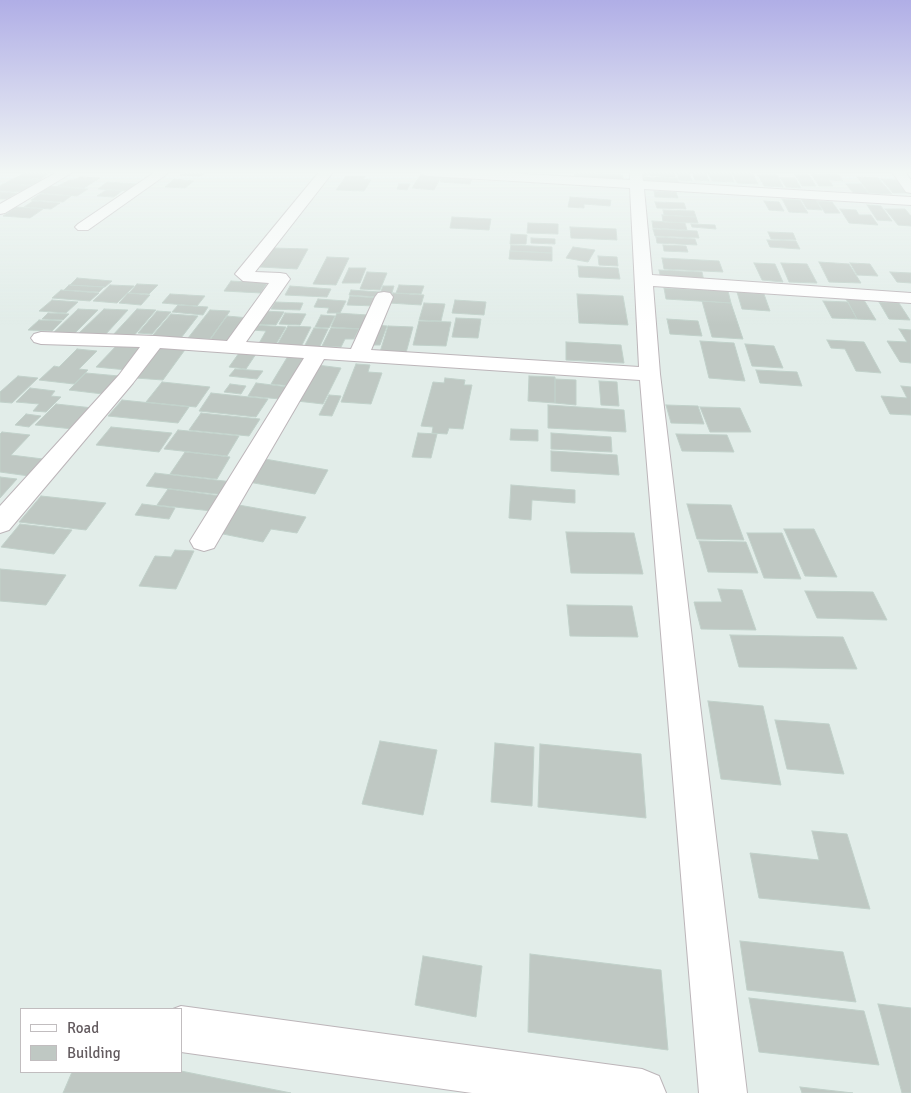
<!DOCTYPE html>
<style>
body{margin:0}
#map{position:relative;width:911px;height:1093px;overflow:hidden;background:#e2ede9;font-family:Signika,sans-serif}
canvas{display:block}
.legend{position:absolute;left:20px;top:1008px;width:162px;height:65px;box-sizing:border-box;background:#fff;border:1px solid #c1bdbf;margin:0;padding:6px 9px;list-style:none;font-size:15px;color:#635b5f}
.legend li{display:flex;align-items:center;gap:10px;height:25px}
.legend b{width:25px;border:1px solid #c1bdbf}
</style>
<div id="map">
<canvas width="911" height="1093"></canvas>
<ul class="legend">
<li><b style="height:6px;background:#fff"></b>Road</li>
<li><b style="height:14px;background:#bfc8c3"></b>Building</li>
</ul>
</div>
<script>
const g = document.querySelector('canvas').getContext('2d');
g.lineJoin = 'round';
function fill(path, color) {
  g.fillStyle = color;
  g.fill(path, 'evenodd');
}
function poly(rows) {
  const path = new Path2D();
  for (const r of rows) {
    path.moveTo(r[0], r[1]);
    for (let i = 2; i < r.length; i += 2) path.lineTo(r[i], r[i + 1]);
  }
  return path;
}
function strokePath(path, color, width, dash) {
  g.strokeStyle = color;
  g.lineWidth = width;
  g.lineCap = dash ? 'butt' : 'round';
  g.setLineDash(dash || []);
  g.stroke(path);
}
const building = poly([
 [25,172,49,173,41,179,16,178,25,172],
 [184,172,206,172,200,176,180,175,184,172],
 [575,172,597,172,596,179,574,178,575,172],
 [643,172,674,172,675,177,644,175,643,172],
 [677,172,689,172,692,181,679,180,677,172],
 [692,172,705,172,709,181,695,180,692,172],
 [708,172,730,172,734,182,712,181,708,172],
 [732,172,752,172,758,184,737,183,732,172],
 [421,174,442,175,434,190,412,188,421,174],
 [597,174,623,175,623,181,596,179,597,174],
 [811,174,839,175,843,181,829,180,833,186,819,186,811,174],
 [443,175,473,177,470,184,440,182,443,175],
 [758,175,777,175,783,187,764,186,758,175],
 [795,175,809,175,816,186,802,186,795,175],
 [346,176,365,176,363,179,371,180,364,191,336,190,346,176],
 [80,177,100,178,84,188,58,186,69,180,74,180,80,177],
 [644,177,677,178,679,184,645,182,644,177],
 [857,177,878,178,892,194,869,193,857,177],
 [14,178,41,180,32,185,4,184,14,178],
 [780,178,795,178,801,188,786,187,780,178],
 [174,179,194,181,185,188,165,187,174,179],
 [881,179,897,180,909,193,893,193,881,179],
 [107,182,138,184,129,191,98,189,107,182],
 [3,184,35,186,26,192,0,191,0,186,3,184],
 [399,184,410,184,407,190,397,189,399,184],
 [846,184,861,184,870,195,854,194,846,184],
 [49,186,88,189,77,196,39,193,49,186],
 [106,190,123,190,114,197,97,196,106,190],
 [654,191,676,192,678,198,655,197,654,191],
 [0,192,17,193,7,199,0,199,0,192],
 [40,194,71,196,63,202,31,200,40,194],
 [570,197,611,200,610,206,584,204,584,208,568,207,570,197],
 [782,199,800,200,808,213,789,212,782,199],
 [801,199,816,200,822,210,807,209,801,199],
 [33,201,60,203,51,209,24,207,33,201],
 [764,201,779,202,784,211,769,210,764,201],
 [817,201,832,202,840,213,825,213,817,201],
 [655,202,684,203,686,209,657,208,655,202],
 [867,205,881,206,892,221,877,220,867,205],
 [16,207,43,209,30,218,3,216,16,207],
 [840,209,856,210,859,215,871,215,878,225,849,223,840,209],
 [885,209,905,209,911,216,911,226,898,225,885,209],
 [663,210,694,211,696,217,664,215,663,210],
 [662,215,696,217,698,223,663,222,662,215],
 [452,217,491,219,489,230,450,228,452,217],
 [652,221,685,223,687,230,653,228,652,221],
 [528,223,558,224,558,234,527,233,528,223],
 [691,224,715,225,716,229,692,227,691,224],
 [570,227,616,229,617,240,571,238,570,227],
 [653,229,697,231,699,238,655,236,653,229],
 [768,232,793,233,796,240,771,239,768,232],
 [511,234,527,235,526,244,510,244,511,234],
 [656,237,695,239,697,245,657,243,656,237],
 [531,238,555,239,555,244,531,243,531,238],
 [767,240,796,241,800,249,770,247,767,240],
 [511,245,552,247,552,253,510,251,511,245],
 [663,245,686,246,688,252,664,251,663,245],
 [573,247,595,250,588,262,566,258,573,247],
 [273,248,308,249,297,269,260,267,273,248],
 [510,251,552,253,552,261,509,259,510,251],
 [598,256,617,257,618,266,599,265,598,256],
 [327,257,349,258,336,285,313,284,327,257],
 [662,258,719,261,723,272,664,269,662,258],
 [819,262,849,264,861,283,829,282,819,262],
 [754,263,775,264,783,282,762,280,754,263],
 [781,263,807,264,817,283,789,282,781,263],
 [850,263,870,264,878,276,857,275,850,263],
 [578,266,618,268,620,279,579,277,578,266],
 [349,268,366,268,360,283,342,283,349,268],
 [659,270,702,272,704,281,661,279,659,270],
 [367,272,387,273,380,290,360,289,367,272],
 [890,272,911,273,911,283,897,282,890,272],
 [77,278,112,281,105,287,70,285,77,278],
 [231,281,267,283,261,293,224,291,231,281],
 [137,284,158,285,149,294,129,293,137,284],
 [69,285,104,287,99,292,64,290,69,285],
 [110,285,134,286,117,303,93,301,110,285],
 [399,285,424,286,421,294,396,293,399,285],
 [290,286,331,289,327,297,285,295,290,286],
 [383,286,394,286,391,296,379,296,383,286],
 [664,288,728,291,731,303,666,299,664,288],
 [61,290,99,293,90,301,52,298,61,290],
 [351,290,380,292,378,297,349,295,351,290],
 [737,292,764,294,770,311,742,309,737,292],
 [128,293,150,295,141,305,119,303,128,293],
 [393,293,424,295,421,305,389,303,393,293],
 [170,294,205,296,197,306,162,303,170,294],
 [577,294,623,296,628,325,579,323,577,294],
 [350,296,379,298,376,306,347,305,350,296],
 [318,299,346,301,340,313,327,313,329,308,314,307,318,299],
 [846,299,864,300,876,320,857,319,846,299],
 [52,300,78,302,66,313,39,311,52,300],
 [455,300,486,302,484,315,452,313,455,300],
 [702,301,731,303,743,339,712,337,702,301],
 [823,301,848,302,857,319,832,318,823,301],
 [275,302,303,303,300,310,271,309,275,302],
 [879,302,899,303,910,320,889,319,879,302],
 [424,303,445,304,441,321,419,320,424,303],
 [178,305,208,307,203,315,172,312,178,305],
 [78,309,98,310,71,337,50,336,78,309],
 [104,309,128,310,105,335,79,333,104,309],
 [137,309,156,310,132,338,112,336,137,309],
 [210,310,230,311,210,339,188,338,210,310],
 [157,311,171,312,152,334,138,333,157,311],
 [263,311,284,312,276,325,255,324,263,311],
 [48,313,69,314,63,320,42,319,48,313],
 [285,313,306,314,300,325,279,324,285,313],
 [337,313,368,315,362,329,331,327,337,313],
 [171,314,198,316,181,338,152,336,171,314],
 [321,315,335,316,329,328,315,327,321,315],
 [227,316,249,318,232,342,210,340,227,316],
 [456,318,481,319,478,338,452,337,456,318],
 [667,319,698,321,702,336,670,334,667,319],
 [39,320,62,321,52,331,28,330,39,320],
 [419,321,451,322,446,346,413,345,419,321],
 [254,325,286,327,275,346,258,345,266,331,251,330,254,325],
 [376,325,387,326,380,345,369,345,376,325],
 [288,326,311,327,301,347,277,345,288,326],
 [388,326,413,327,406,353,380,352,388,326],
 [314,328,328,329,319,348,304,347,314,328],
 [331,328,359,329,354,339,345,339,341,347,322,346,331,328],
 [899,329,911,330,911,363,900,362,887,341,907,342,899,329],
 [827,340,864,342,881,373,856,371,845,349,831,348,827,340],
 [700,341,734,343,745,381,709,378,700,341],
 [566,342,621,345,624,363,566,360,566,342],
 [118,344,148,346,127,370,96,367,118,344],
 [745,344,774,346,783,368,752,366,745,344],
 [162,345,187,347,163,380,136,378,162,345],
 [77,349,97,351,79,369,88,370,74,384,39,380,54,366,59,367,77,349],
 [239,353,256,354,246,369,229,367,239,353],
 [288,356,308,358,291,386,271,384,288,356],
 [356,364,370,365,368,372,382,373,371,404,341,402,356,364],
 [317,365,341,368,323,404,297,401,317,365],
 [235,369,263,371,257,379,229,376,235,369],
 [756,370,797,372,802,386,760,383,756,370],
 [86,373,119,376,103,394,69,390,86,373],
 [18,376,38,378,12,403,0,402,0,392,18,376],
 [529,376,555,377,555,403,528,401,529,376],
 [445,378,465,380,464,385,472,385,463,429,449,428,447,434,432,433,433,427,421,426,433,382,444,383,445,378],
 [555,379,576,380,576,405,555,403,555,379],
 [599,381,617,382,619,406,601,405,599,381],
 [162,382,210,387,196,407,146,402,162,382],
 [256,383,288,387,280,399,248,396,256,383],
 [230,384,246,386,241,394,224,392,230,384],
 [901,386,911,387,911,415,890,414,881,396,907,398,901,386],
 [30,388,55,391,51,396,61,397,46,412,33,411,39,404,16,402,30,388],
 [211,393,268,399,256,417,199,411,211,393],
 [329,395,341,396,332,416,319,415,329,395],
 [122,400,189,407,178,423,108,416,122,400],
 [56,404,93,408,73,429,35,425,56,404],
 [548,405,624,410,626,432,548,428,548,405],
 [666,405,698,406,704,424,671,423,666,405],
 [700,407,740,408,751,432,710,432,700,407],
 [201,413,260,419,249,436,189,430,201,413],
 [26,414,41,416,29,427,15,425,26,414],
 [111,427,172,433,159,452,96,445,111,427],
 [511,429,538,430,538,441,510,440,511,429],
 [178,430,239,436,227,456,164,449,178,430],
 [2,432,30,435,11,455,43,459,29,476,0,472,0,434,2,432],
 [418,433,437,434,431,458,412,457,418,433],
 [551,433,611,437,612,452,551,449,551,433],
 [676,434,727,435,734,452,682,451,676,434],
 [551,451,617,455,619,475,551,471,551,451],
 [185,452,230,457,217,479,170,474,185,452],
 [259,458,328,470,315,494,243,481,259,458],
 [155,473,233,482,225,495,146,486,155,473],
 [0,477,17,479,0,498,0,477],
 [511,485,575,490,575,503,532,500,531,520,509,518,511,485],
 [168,489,221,496,212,511,157,505,168,489],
 [41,496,106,503,86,530,19,522,41,496],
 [142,504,175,508,169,519,135,515,142,504],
 [233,504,306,517,297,533,271,529,263,542,213,532,233,504],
 [687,504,731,505,744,540,697,539,687,504],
 [20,524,72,530,54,554,1,547,20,524],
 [784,529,814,529,837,577,805,576,784,529],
 [566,532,634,533,643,574,571,573,566,532],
 [747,533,782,533,801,579,764,578,747,533],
 [699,541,746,542,758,573,708,572,699,541],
 [175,550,194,551,176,589,139,586,155,556,171,557,175,550],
 [0,569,66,575,46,605,0,601,0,569],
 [718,589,742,590,756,630,701,629,694,602,722,602,718,589],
 [805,591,873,592,887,620,817,618,805,591],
 [567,605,632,606,638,637,570,636,567,605],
 [730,635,843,637,857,669,739,667,730,635],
 [708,701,763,706,781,785,721,779,708,701],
 [775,720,829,724,844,774,787,769,775,720],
 [380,741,437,750,423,815,362,804,380,741],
 [495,743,534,747,532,806,491,802,495,743],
 [540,744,641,754,646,818,538,807,540,744],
 [812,831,847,834,870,909,759,898,750,853,819,860,812,831],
 [740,941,843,952,856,1002,747,990,740,941],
 [530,954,661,970,668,1050,528,1032,530,954],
 [423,956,482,966,476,1017,415,1005,423,956],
 [749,998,864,1011,879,1065,759,1052,749,998],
 [878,1004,911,1008,911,1093,902,1093,878,1004],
 [181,1071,291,1093,63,1093,72,1072,181,1071],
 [800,1087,853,1093,802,1093,800,1087]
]);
fill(building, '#bfc8c3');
strokePath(building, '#c1d1ca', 1);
const minor = poly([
 [57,172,73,172,5,213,0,214,0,204,57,172],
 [155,172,165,172,167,174,88,230,78,230,75,227,78,224,155,172],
 [319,172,333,172,255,272,280,273,286,274,290,279,246,342,351,349,375,297,378,293,384,292,390,293,393,297,371,350,639,367,630,188,429,176,424,175,423,172,489,172,630,180,630,172,642,172,643,181,911,197,911,205,644,189,652,275,911,293,911,303,653,286,660,374,747,1093,699,1093,640,380,324,359,214,548,204,551,194,548,190,541,304,358,160,348,133,383,9,530,0,533,0,506,119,375,140,347,41,344,34,342,31,338,34,334,41,332,155,336,227,341,269,283,243,281,235,274,319,172],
 [892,172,905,172,911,180,911,193,906,192,892,172],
 [181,1006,642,1069,659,1076,666,1093,472,1093,181,1052,181,1009,173,1009,181,1006]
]);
strokePath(minor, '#bcb5b9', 2);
fill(minor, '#fff');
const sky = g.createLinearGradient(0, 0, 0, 325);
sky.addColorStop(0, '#b0aee6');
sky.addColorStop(0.53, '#f2f7f5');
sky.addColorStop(1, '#f2f7f500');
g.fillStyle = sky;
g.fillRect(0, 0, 911, 325);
</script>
